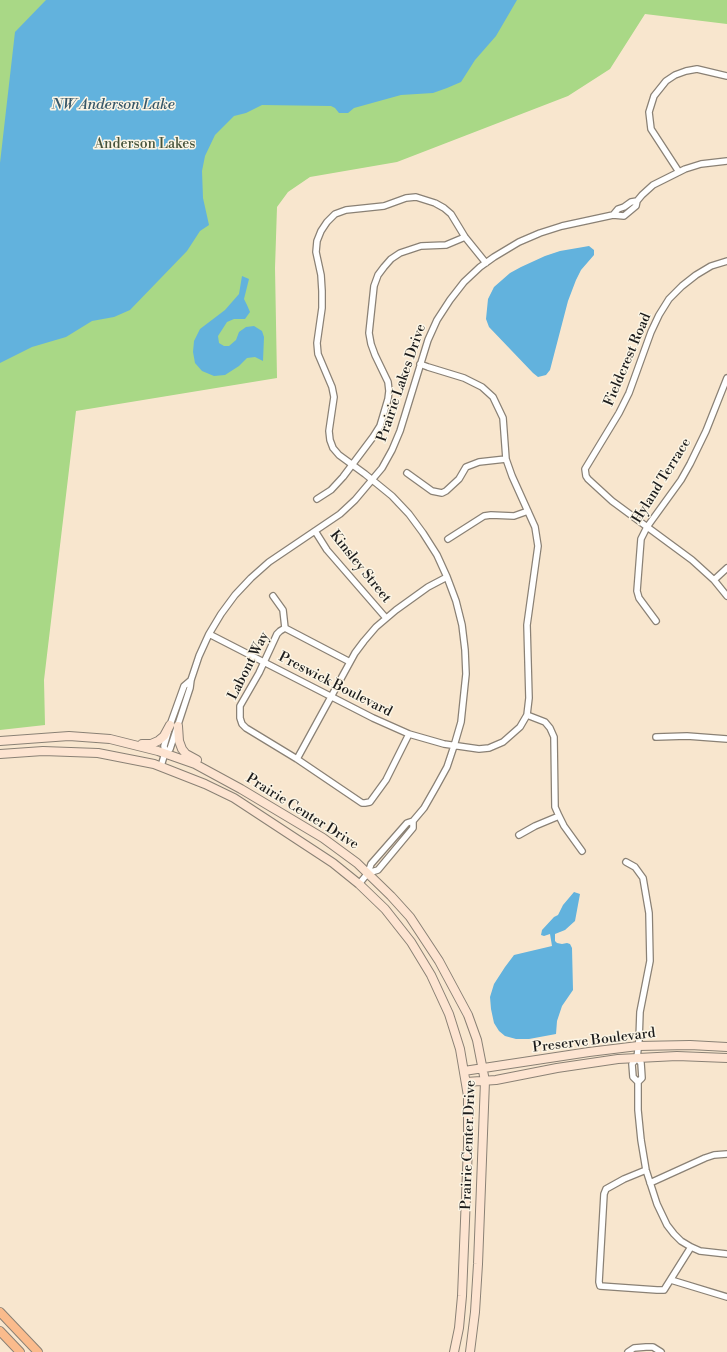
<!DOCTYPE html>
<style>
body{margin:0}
canvas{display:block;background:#f8e6ce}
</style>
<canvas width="727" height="1352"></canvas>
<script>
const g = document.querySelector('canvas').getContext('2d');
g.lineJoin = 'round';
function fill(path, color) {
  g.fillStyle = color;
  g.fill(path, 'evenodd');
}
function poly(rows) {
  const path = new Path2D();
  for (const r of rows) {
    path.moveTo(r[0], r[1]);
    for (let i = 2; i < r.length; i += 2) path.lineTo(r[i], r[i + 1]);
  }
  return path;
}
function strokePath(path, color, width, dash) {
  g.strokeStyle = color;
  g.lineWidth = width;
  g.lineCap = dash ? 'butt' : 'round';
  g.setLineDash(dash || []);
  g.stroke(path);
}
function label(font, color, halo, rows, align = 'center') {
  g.font = font + ' "Libre Bodoni",serif';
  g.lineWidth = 3;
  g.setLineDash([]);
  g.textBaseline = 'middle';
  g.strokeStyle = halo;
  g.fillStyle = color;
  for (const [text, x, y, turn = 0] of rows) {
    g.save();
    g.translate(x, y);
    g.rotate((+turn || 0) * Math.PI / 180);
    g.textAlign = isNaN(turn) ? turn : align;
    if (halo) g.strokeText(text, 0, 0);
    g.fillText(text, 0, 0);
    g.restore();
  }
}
fill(poly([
 [0,0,727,0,727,24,645,14,610,69,568,96,397,162,310,177,288,192,277,207,275,268,277,378,76,411,44,680,45,725,0,730]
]), '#a9d886');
fill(poly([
 [46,0,517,0,496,36,475,60,461,82,447,88,433,93,401,95,354,108,348,113,339,113,335,108,331,106,262,105,246,113,234,116,215,135,205,156,202,171,203,198,209,225,200,231,187,251,130,310,114,317,92,321,66,337,32,347,0,363,0,163,15,32],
 [589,246,594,250,594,255,581,270,576,280,568,301,550,370,546,375,538,377,533,373,489,327,486,319,488,299,494,287,510,273,521,267,545,256,560,251],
 [242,276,249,279,244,299,247,305,250,312,245,319,234,319,227,322,218,336,219,343,224,346,229,346,236,340,239,332,246,327,254,326,262,331,264,337,263,361,255,357,247,358,239,366,225,375,214,376,202,371,195,363,193,352,194,341,200,329,225,310,239,294],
 [574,892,580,894,575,921,565,930,555,934,555,941,557,943,562,944,567,943,570,944,572,948,573,990,562,1006,557,1021,556,1034,529,1039,516,1039,505,1036,499,1031,494,1023,491,1009,490,997,494,984,505,967,514,955,552,946,550,934,544,936,541,935,542,930,554,917,558,915,563,905]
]), '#62b2dd');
const street = poly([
 [679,172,651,129,649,112,654,96,666,81,675,75,686,71,697,69,727,76],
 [613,215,618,209,624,207,631,202,637,201],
 [727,261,711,266,696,275,682,286,669,299,659,315,651,332,629,393,619,413,585,469,586,476,588,479,612,501,692,560,714,580,727,596],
 [407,473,432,491,442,493,446,491,459,479,466,467,479,462,506,459],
 [317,499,331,490,343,477,373,437,380,426,388,399,389,391,388,382,375,355,371,344,369,333,374,286,378,275,384,267,391,259,400,253,421,246,446,245,465,237],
 [315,531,327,550,386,618],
 [448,539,484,516,491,515,514,516,528,511],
 [714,580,727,568],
 [273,596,283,610,285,628],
 [656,621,639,598,637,591,641,539,647,527,681,480,690,464,706,431,727,378],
 [209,634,373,718,409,734,444,744,479,749,489,748,503,742,520,727,527,715,529,698,527,625,538,546,535,527,512,476,506,459,503,418,493,397,482,387,464,378,428,367,420,364],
 [350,662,285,628,280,631,277,634,259,673,240,706,240,718,242,724,246,728,297,759,362,803,365,803,370,802,386,780,409,734],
 [527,715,545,722,550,728,554,737,555,807,559,816,564,826,582,851],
 [656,737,687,736,727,739],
 [165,753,170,749,190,688,191,680,199,656,209,634,221,614,235,595,251,578,269,562,340,514,355,500,382,468,392,450,400,431,428,340,437,320,450,300,464,282,480,267,494,257,519,242,540,233,562,226,613,215,624,216,636,206,637,201,642,195,653,185,685,169,701,164,727,161],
 [297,759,355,653,364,641,376,627,396,610,428,587,447,577],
 [161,766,165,753,164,746,170,725,184,686,191,680],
 [519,835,535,826,559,816],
 [626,862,635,867,643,878,649,913,650,961,640,1012,639,1040,637,1058,632,1064,633,1077,638,1082,638,1110,641,1140,646,1170,657,1204,667,1225,674,1234,681,1241,691,1247,700,1251,727,1254],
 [368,873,378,870,413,828,413,821],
 [359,884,368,873,371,864,407,823,413,821,424,808,436,787,447,767,454,746,461,722,466,674,465,650,462,625,456,601,447,577,437,555,423,533,409,514,392,496,365,474,339,455,333,448,330,440,329,431,334,397,332,387,318,354,317,343,322,308,322,291,321,275,316,252,317,241,321,231,327,222,335,214,346,210,384,206,406,198,416,197,435,203,444,208,451,214,465,237,486,263],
 [637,1058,641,1063,642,1078,638,1082],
 [646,1170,624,1179,606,1189,604,1194,599,1282,600,1286,657,1290,664,1290,691,1247],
 [650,1183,705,1158,714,1155,727,1154],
 [671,1280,727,1297],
 [628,1352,634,1348,646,1347,653,1347,661,1352]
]);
const secondary = poly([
 [178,726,179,741,182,749,186,754,197,760],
 [0,741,69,736,110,739,158,751,195,764,241,789,323,838,357,863,391,896,410,917,439,961,468,1015,477,1040,485,1081,478,1264,475,1312,470,1352],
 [142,744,151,744,158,741,164,736,170,725],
 [0,754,43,751,98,753,154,764,205,784,234,798,333,863,359,884,385,909,411,942,431,975,449,1014,460,1049,468,1096,468,1146,462,1296,459,1328,454,1352],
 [464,1071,589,1052,638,1046,690,1045,727,1047],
 [466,1082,496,1080,557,1068,618,1059,677,1056,727,1058]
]);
const primary = poly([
 [0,1312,38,1352],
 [0,1331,20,1352]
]);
strokePath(street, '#8a8175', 8);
strokePath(secondary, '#8a8175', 10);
strokePath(primary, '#8a8175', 10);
strokePath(street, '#fff', 5.5);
strokePath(secondary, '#fde4d1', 8);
strokePath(primary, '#fabb8c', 8);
label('14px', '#46543c', '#fcf5e5', [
 ["Anderson Lakes",145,145]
]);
label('14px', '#1c1c1c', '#fcf5e5', [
 ["Fieldcrest Road",628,360,-67],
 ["Prairie Lakes Drive",402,383,-71],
 ["Hyland Terrace",662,481,-58],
 ["Kinsley Street",360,567,51],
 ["Labont Way",249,666,-63],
 ["Preswick Boulevard",335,685,27],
 ["Prairie Center Drive",302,812,32],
 ["Preserve Boulevard",594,1041,-7],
 ["Prairie Center Drive",469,1145,-88]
]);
label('italic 15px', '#385869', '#fcf5e5', [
 ["NW Anderson Lake",113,105]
]);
</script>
